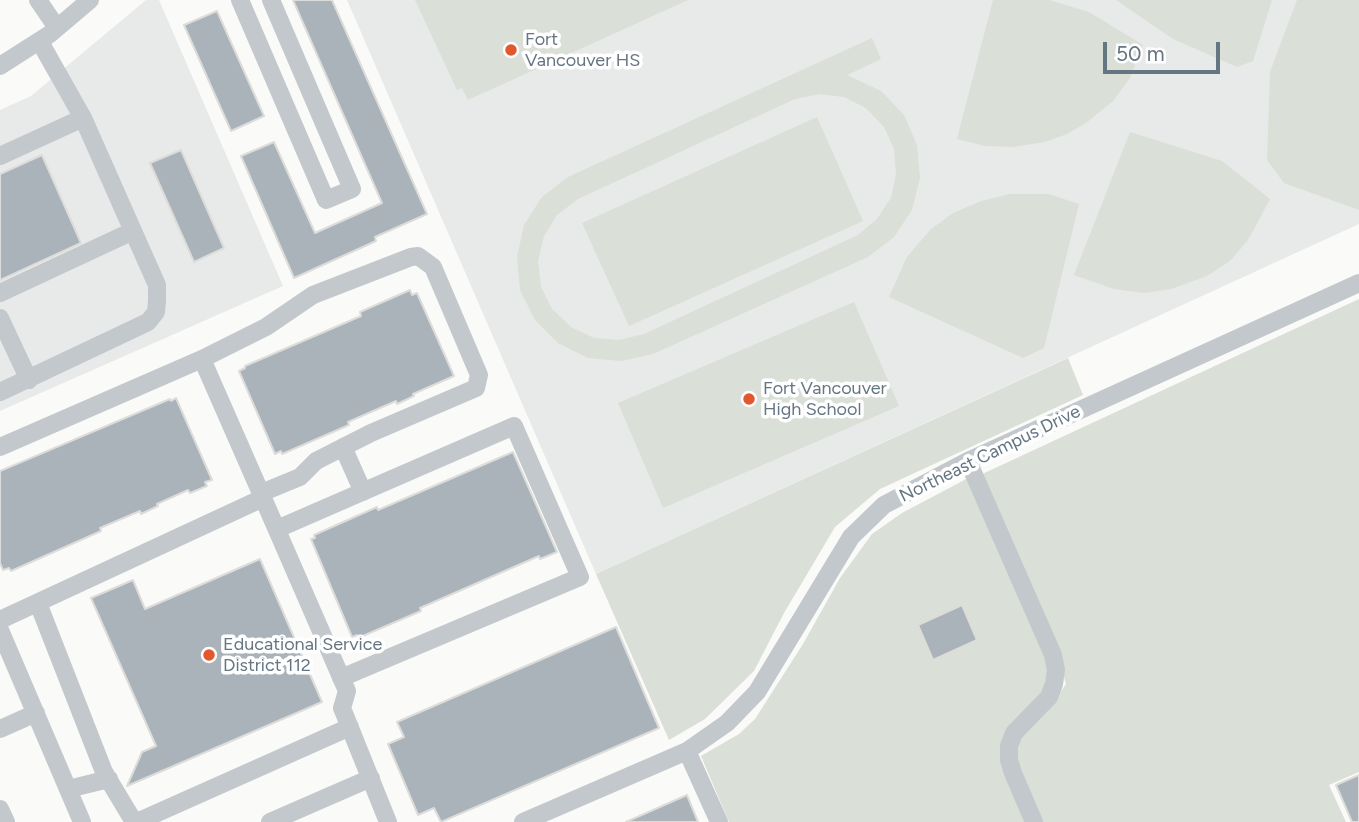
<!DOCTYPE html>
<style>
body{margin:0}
#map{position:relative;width:1359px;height:822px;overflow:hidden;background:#fafaf8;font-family:Figtree,sans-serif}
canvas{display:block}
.scale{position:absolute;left:1103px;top:42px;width:117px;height:32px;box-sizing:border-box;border:4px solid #657683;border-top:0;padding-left:9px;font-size:21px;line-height:24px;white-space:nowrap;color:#657683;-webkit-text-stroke:5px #fff;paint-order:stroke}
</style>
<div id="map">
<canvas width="1359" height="822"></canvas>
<div class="scale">50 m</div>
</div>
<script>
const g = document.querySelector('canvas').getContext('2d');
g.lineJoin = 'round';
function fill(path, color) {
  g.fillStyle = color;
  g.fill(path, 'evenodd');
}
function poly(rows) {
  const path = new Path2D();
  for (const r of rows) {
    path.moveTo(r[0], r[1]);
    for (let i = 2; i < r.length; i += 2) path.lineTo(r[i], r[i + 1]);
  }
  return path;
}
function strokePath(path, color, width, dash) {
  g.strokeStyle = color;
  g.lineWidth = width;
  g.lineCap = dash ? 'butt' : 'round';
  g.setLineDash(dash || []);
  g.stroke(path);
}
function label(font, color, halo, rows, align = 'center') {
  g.font = font + ' Figtree,sans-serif';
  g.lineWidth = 7;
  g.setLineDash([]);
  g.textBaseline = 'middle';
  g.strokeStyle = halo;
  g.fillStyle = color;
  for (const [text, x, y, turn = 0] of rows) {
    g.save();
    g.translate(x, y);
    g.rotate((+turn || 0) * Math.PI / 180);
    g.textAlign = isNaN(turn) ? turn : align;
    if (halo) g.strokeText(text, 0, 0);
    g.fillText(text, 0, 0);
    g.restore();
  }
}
fill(poly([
 [146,0,159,0,283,286,0,411,0,110,31,96],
 [347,0,1359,0,1359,224,596,574]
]), '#e8e9e9');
fill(poly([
 [415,0,688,0,468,100,462,88,457,90],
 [993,0,1049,0,1089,12,1143,45,1130,78,1113,101,1086,123,1067,134,1045,142,1012,147,985,146,957,139],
 [1116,0,1272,0,1253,61,1237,67,1173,39],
 [1297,0,1359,0,1359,210,1284,183,1267,160,1270,72],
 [872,38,881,59,847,75,881,91,904,115,917,145,920,178,912,210,894,237,868,257,653,354,621,361,588,358,558,343,535,320,520,290,517,257,524,225,542,197,568,177],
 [819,94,844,97,866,108,884,127,894,149,896,174,891,198,877,219,858,235,644,334,619,340,594,338,571,327,552,309,541,287,538,261,544,236,557,215,578,199,795,99],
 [817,117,863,221,629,326,582,223],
 [1130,132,1222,161,1270,199,1248,240,1230,261,1207,276,1171,289,1145,293,1114,289,1074,275],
 [1010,194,1049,194,1079,204,1044,348,1023,358,889,297,907,257,930,230,953,213,981,201],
 [1359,299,1359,772,1329,785,1346,822,1042,822,1017,767,1016,745,1020,732,1054,702,1066,684,1051,633,978,476],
 [854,302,899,406,663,508,618,403],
 [1068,358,1083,395,880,489,835,527,784,613,754,671,705,719,669,740,596,574],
 [970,477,1047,653,1049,685,1010,728,1030,822,729,822,701,756,739,734,755,719,803,644,840,578,872,534,902,513]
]), '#dadfd7');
const building = poly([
 [293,0,332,0,427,214,375,237,376,241,294,278,241,156,274,142,315,233,382,203,293,0],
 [217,11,264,116,231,131,184,25,217,11],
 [181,150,224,248,194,262,150,163,181,150],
 [42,155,81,243,0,280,0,174,42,155],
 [410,290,412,295,417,293,454,376,413,394,414,396,397,404,396,401,348,422,349,425,282,454,281,451,275,454,239,371,245,368,245,366,361,316,360,312,410,290],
 [176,398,212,480,205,482,207,486,190,493,188,490,157,504,158,506,141,514,140,511,100,528,101,531,11,571,9,568,3,570,0,563,0,471,170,399,171,401,176,398],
 [513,452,557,552,540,559,539,556,420,608,421,611,358,638,357,635,352,637,311,539,315,538,314,535,377,507,378,510,513,452],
 [260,559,322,702,127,786,142,752,156,746,91,598,133,580,145,609,260,559],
 [962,605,977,640,933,660,918,625,962,605],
 [616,627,659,728,441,822,434,808,418,815,388,744,404,737,397,722,616,627],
 [1359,775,1359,822,1352,822,1336,785,1359,775],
 [687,795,698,822,626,822,687,795]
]);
fill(building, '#aab3b9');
strokePath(building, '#dcdcda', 2);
strokePath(poly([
 [38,0,57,28],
 [240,0,326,200,352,189,271,0],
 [40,42,83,118,133,231],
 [0,66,50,34,90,0],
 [0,156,83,118],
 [0,293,133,231,157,285,157,301,156,312,148,322,0,392],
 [0,318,29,380],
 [202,359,266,327,313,295,411,257,418,256,433,267,479,375,476,388,371,433,316,461,300,477,261,493],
 [0,447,202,359,263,498],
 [343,447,363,492],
 [968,461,1053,655,1056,670,1054,684,1049,697,1014,733,1009,746,1009,760,1013,773,1034,822],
 [277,529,514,426,580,577,341,678],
 [38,603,104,772,134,822],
 [0,620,263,498,347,691,342,708,388,822],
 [0,630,82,822],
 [0,729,36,713],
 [687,751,719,822],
 [68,789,109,779],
 [0,809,6,822],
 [137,822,350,727],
 [270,822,371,778],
 [523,822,687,751,727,723,757,692,851,537,884,505,968,461,1359,283]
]), '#c3c8cc', 18);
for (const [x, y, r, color] of [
 [511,50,7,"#e4572e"],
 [749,399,7,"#e4572e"],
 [209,655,7,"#e4572e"]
]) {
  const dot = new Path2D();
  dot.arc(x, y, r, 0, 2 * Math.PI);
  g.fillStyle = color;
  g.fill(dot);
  strokePath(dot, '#fff', 2.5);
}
label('18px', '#657683', '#fff', [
 ["Fort",525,40],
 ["Vancouver HS",525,61],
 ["Fort Vancouver",763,389],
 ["High School",763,410],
 ["Educational Service",223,645],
 ["District 112",223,666]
], 'left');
label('18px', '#657683', '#fff', [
 ["Northeast Campus Drive",990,454,-26]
]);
</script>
